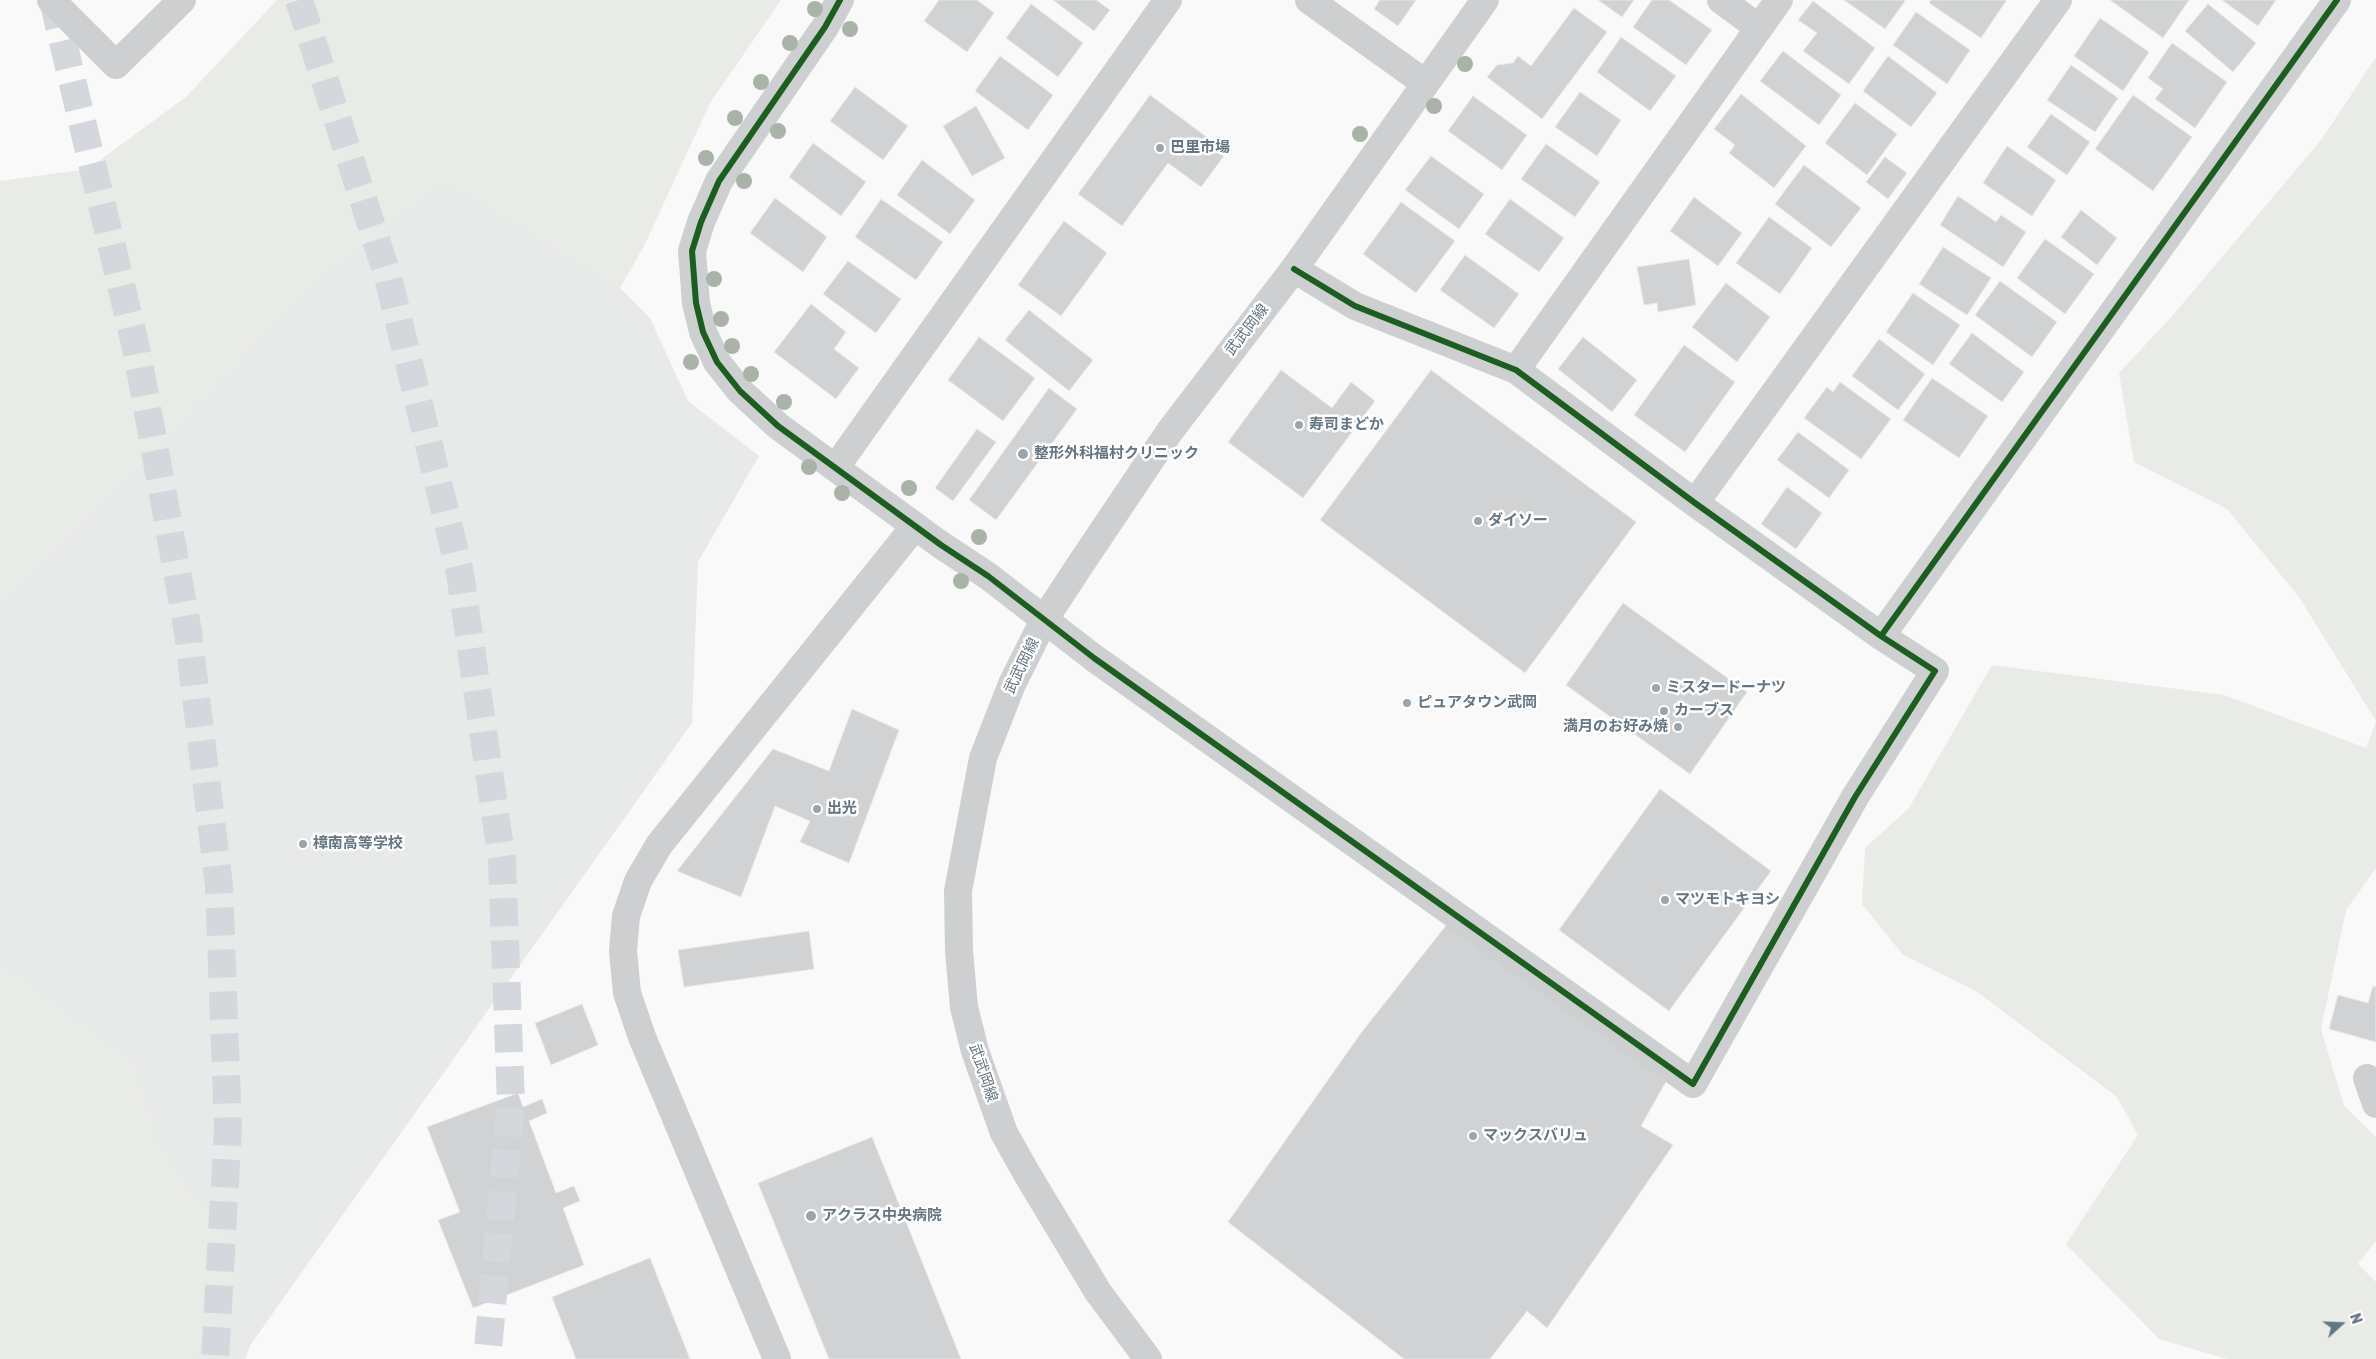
<!DOCTYPE html>
<meta charset="utf-8">
<style>
body{margin:0}
#map{position:relative;width:2376px;height:1359px;overflow:hidden;background:#f9f9f9;font-family:Rubik,sans-serif}
canvas{display:block}
.north{position:absolute;left:2316px;top:1299px;width:50px;height:50px;-webkit-text-stroke:4px #fff;paint-order:stroke;rotate:70deg;font-size:14px;font-weight:700;line-height:20px;text-align:center;color:#657683}
.north::after{content:'';display:block;margin:auto;width:18px;height:22px;background:#657683;clip-path:polygon(50% 0,100% 100%,50% 72%,0 100%)}
</style>
<div id="map">
<canvas width="2376" height="1359"></canvas>
<div class="north">N</div>
</div>
<script>
const g = document.querySelector('canvas').getContext('2d');
g.lineJoin = 'round';
function fill(path, color) {
  g.fillStyle = color;
  g.fill(path, 'evenodd');
}
function poly(rows) {
  const path = new Path2D();
  for (const r of rows) {
    path.moveTo(r[0], r[1]);
    for (let i = 2; i < r.length; i += 2) path.lineTo(r[i], r[i + 1]);
  }
  return path;
}
function strokePath(path, color, width, dash) {
  g.strokeStyle = color;
  g.lineWidth = width;
  g.lineCap = dash ? 'butt' : 'round';
  g.setLineDash(dash || []);
  g.stroke(path);
}
function label(font, color, halo, rows, align = 'center') {
  g.font = font + ' Rubik,"Noto Sans JP",sans-serif';
  g.lineWidth = 5;
  g.setLineDash([]);
  g.textBaseline = 'middle';
  g.strokeStyle = halo;
  g.fillStyle = color;
  for (const [text, x, y, turn = 0] of rows) {
    g.save();
    g.translate(x, y);
    g.rotate((+turn || 0) * Math.PI / 180);
    g.textAlign = isNaN(turn) ? turn : align;
    if (halo) g.strokeText(text, 0, 0);
    g.fillText(text, 0, 0);
    g.restore();
  }
}
fill(poly([
 [446,180,620,288,650,318,688,401,759,456,698,562,692,723,251,1344,245,1359,193,1359,239,1261,159,1146,132,1062,0,965,0,605,326,272]
]), '#e8e9e9');
fill(poly([
 [277,0,781,0,710,103,644,246,620,288,446,180,326,272,0,605,0,181,88,169,186,97],
 [2376,57,2376,721,2299,597,2227,509,2134,462,2119,373,2173,315,2322,139],
 [1992,665,2224,695,2366,748,2376,722,2376,868,2346,910,2321,1029,2344,1106,2376,1137,2376,1241,2358,1264,2376,1282,2376,1359,2227,1359,2159,1339,2066,1244,2138,1135,2117,1097,1976,991,1903,955,1862,904,1865,848,1909,808],
 [0,965,132,1062,159,1146,239,1261,193,1359,0,1359]
]), '#e8ebe6');
const building = poly([
 [939,0,977,0,994,13,967,52,924,21,939,0],
 [1053,0,1096,0,1110,10,1094,31,1053,0],
 [1380,0,1416,0,1398,26,1374,9,1380,0],
 [1598,0,1634,0,1622,17,1598,0],
 [1652,0,1669,0,1712,30,1686,65,1633,27,1652,0],
 [1844,0,1904,0,1905,1,1885,29,1844,0],
 [1931,0,2005,0,2006,1,1981,38,1929,3,1931,0],
 [2110,0,2189,0,2163,38,2110,0],
 [2222,0,2276,0,2258,26,2222,0],
 [1813,1,1875,48,1849,84,1803,51,1817,33,1798,20,1813,1],
 [1031,4,1083,43,1058,77,1006,38,1031,4],
 [2208,4,2256,43,2233,72,2185,31,2208,4],
 [1574,8,1607,32,1542,119,1487,77,1497,65,1513,63,1518,56,1531,66,1574,8],
 [1916,12,1970,50,1947,84,1893,45,1916,12],
 [2100,18,2149,52,2123,91,2074,56,2100,18],
 [1621,37,1676,76,1650,111,1597,72,1621,37],
 [2172,43,2227,82,2195,128,2155,99,2163,89,2148,78,2172,43],
 [1783,51,1841,95,1819,125,1760,81,1783,51],
 [1000,56,1053,95,1028,130,975,91,1000,56],
 [1888,56,1937,93,1911,127,1863,91,1888,56],
 [2071,65,2118,98,2095,132,2047,100,2071,65],
 [855,87,908,126,883,160,830,121,855,87],
 [1580,92,1621,120,1597,156,1555,127,1580,92],
 [1741,94,1806,146,1774,188,1729,153,1735,145,1714,129,1741,94],
 [1150,95,1227,152,1201,187,1168,163,1122,226,1078,194,1150,95],
 [2133,95,2192,137,2153,191,2095,149,2133,95],
 [1473,96,1527,135,1502,170,1448,131,1473,96],
 [1855,103,1897,134,1867,175,1825,143,1855,103],
 [976,106,1005,158,972,176,943,126,976,106],
 [2051,114,2090,142,2067,175,2027,147,2051,114],
 [813,143,866,182,841,216,789,177,813,143],
 [1546,144,1600,182,1575,217,1521,179,1546,144],
 [2007,146,2056,180,2032,216,1983,183,2007,146],
 [1431,156,1484,194,1459,229,1405,190,1431,156],
 [1885,157,1907,173,1888,199,1866,182,1885,157],
 [922,160,975,200,950,234,897,195,922,160],
 [1804,165,1861,208,1831,247,1775,204,1804,165],
 [1958,196,1996,222,2001,215,2026,232,2003,267,1940,225,1958,196],
 [1694,197,1742,233,1718,266,1670,231,1694,197],
 [775,198,827,237,803,272,750,233,775,198],
 [881,199,943,242,916,280,855,237,881,199],
 [1510,199,1564,238,1539,272,1485,234,1510,199],
 [1401,202,1455,241,1416,293,1363,254,1401,202],
 [2081,210,2117,238,2097,265,2061,237,2081,210],
 [1769,217,1812,248,1780,294,1736,263,1769,217],
 [1064,221,1107,253,1061,316,1018,285,1064,221],
 [2045,239,2094,274,2065,314,2017,278,2045,239],
 [1943,247,1991,278,1967,315,1919,284,1943,247],
 [1465,255,1519,294,1494,328,1440,290,1465,255],
 [1689,259,1696,305,1658,312,1657,303,1644,305,1637,267,1689,259],
 [848,261,901,299,876,333,823,294,848,261],
 [2000,281,2057,322,2032,357,1975,315,2000,281],
 [1726,283,1770,317,1737,362,1692,327,1726,283],
 [1913,293,1960,325,1933,365,1886,332,1913,293],
 [811,304,846,332,834,349,859,368,836,399,774,352,811,304],
 [1029,310,1093,360,1069,391,1005,340,1029,310],
 [1972,333,2024,372,2002,402,1949,364,1972,333],
 [979,337,1035,378,1003,421,948,380,979,337],
 [1583,337,1637,380,1612,412,1558,369,1583,337],
 [1879,339,1925,374,1898,410,1852,376,1879,339],
 [1684,345,1735,382,1685,452,1634,415,1684,345],
 [1281,370,1332,408,1351,382,1375,401,1303,498,1228,442,1281,370],
 [1431,370,1636,522,1525,673,1320,520,1431,370],
 [1932,378,1988,416,1959,458,1903,420,1932,378],
 [1840,382,1891,419,1861,459,1804,418,1827,387,1833,392,1840,382],
 [1049,388,1077,409,996,520,969,500,1049,388],
 [977,429,996,442,953,501,935,488,977,429],
 [1798,432,1849,470,1829,498,1777,460,1798,432],
 [1787,487,1822,513,1796,549,1761,524,1787,487],
 [1623,603,1747,692,1690,774,1566,685,1623,603],
 [852,709,899,730,849,863,800,842,810,821,775,806,741,897,677,871,773,749,829,771,852,709],
 [1660,789,1771,871,1669,1011,1559,930,1660,789],
 [1452,918,1668,1078,1641,1126,1673,1145,1547,1328,1527,1311,1490,1359,1404,1359,1228,1222,1361,1033,1452,918],
 [809,931,814,969,684,987,678,950,809,931],
 [2373,986,2376,987,2376,1042,2329,1029,2338,995,2368,1003,2373,986],
 [582,1004,598,1045,551,1065,535,1023,582,1004],
 [518,1093,523,1107,542,1099,547,1113,529,1121,556,1193,574,1186,580,1201,563,1208,584,1265,473,1308,438,1220,460,1212,427,1127,518,1093],
 [872,1137,961,1359,829,1359,758,1183,872,1137],
 [650,1258,690,1359,576,1359,552,1297,650,1258]
]);
fill(building, '#d0d2d3');
strokePath(building, '#e8e8e8', 1);
strokePath(poly([
 [53,0,137,352,188,632,219,886,228,1128,215,1359],
 [299,0,388,277,460,573,502,861,511,1104,487,1359]
]), '#d4d8dc', 28, [28, 14]);
strokePath(poly([
 [51,0,116,65,182,0],
 [840,0,825,27,719,181,701,222,692,251,696,303,703,332,717,362,740,391,778,426,941,545,988,576,1094,658,1693,1084,1855,797,1935,671,1881,636,1695,503,1516,370,1355,306,1294,269],
 [1309,0,1425,83],
 [1721,0,1759,28],
 [1516,370,1779,0],
 [836,467,1168,0],
 [1695,503,2058,0],
 [1881,636,2337,0],
 [2367,1078,2376,1104],
 [777,1359,642,1037,627,993,623,951,626,916,638,881,659,845,915,526],
 [1148,1359,1098,1292,1027,1174,1004,1133,975,1051,964,1007,959,951,958,891,983,758,1012,684,1044,620,1080,565,1170,431,1294,269,1485,0]
]), '#cecfd0', 28);
strokePath(poly([
 [840,0,825,27,719,181,701,222,692,251,696,303,703,332,717,362,740,391,778,426,941,545,988,576,1094,658,1693,1084,1855,797,1935,671,1881,636,1695,503,1516,370,1355,306,1294,269],
 [1881,636,2337,0]
]), '#1b5e20', 6);
g.fillStyle = '#a9b3a7';
for (const [x, y] of [
 [815,9],
 [850,29],
 [790,43],
 [1465,64],
 [761,82],
 [1434,106],
 [735,118],
 [778,131],
 [1360,134],
 [706,158],
 [744,181],
 [714,279],
 [721,319],
 [732,346],
 [691,362],
 [751,374],
 [784,402],
 [809,467],
 [909,488],
 [842,493],
 [979,537],
 [961,581]
]) {
  g.beginPath();
  g.arc(x, y, 8, 0, 2 * Math.PI);
  g.fill();
}
for (const [x, y, r, color] of [
 [1160,148,5,"#99a4ac"],
 [1299,425,5,"#99a4ac"],
 [1023,454,6,"#99a4ac"],
 [1478,521,5,"#99a4ac"],
 [1656,688,5,"#99a4ac"],
 [1407,703,5,"#99a4ac"],
 [1664,711,5,"#99a4ac"],
 [1678,727,5,"#99a4ac"],
 [817,809,5,"#99a4ac"],
 [303,844,5,"#99a4ac"],
 [1665,900,5,"#99a4ac"],
 [1473,1136,5,"#99a4ac"],
 [811,1216,6,"#99a4ac"]
]) {
  const dot = new Path2D();
  dot.arc(x, y, r, 0, 2 * Math.PI);
  g.fillStyle = color;
  g.fill(dot);
  strokePath(dot, '#fff', 2);
}
label('bold 15px', '#657683', '#fff', [
 ["巴里市場",1170,148],
 ["寿司まどか",1309,425],
 ["整形外科福村クリニック",1034,454],
 ["ダイソー",1488,521],
 ["ミスタードーナツ",1666,688],
 ["ピュアタウン武岡",1417,703],
 ["カーブス",1674,711],
 ["満月のお好み焼",1668,727,"right"],
 ["出光",827,809],
 ["樟南高等学校",313,844],
 ["マツモトキヨシ",1675,900],
 ["マックスバリュ",1483,1136],
 ["アクラス中央病院",822,1216]
], 'left');
label('15px', '#657683', '#fff', [
 ["武武岡線",1247,330,-52],
 ["武武岡線",1022,666,-64],
 ["武武岡線",983,1073,72]
]);
</script>
